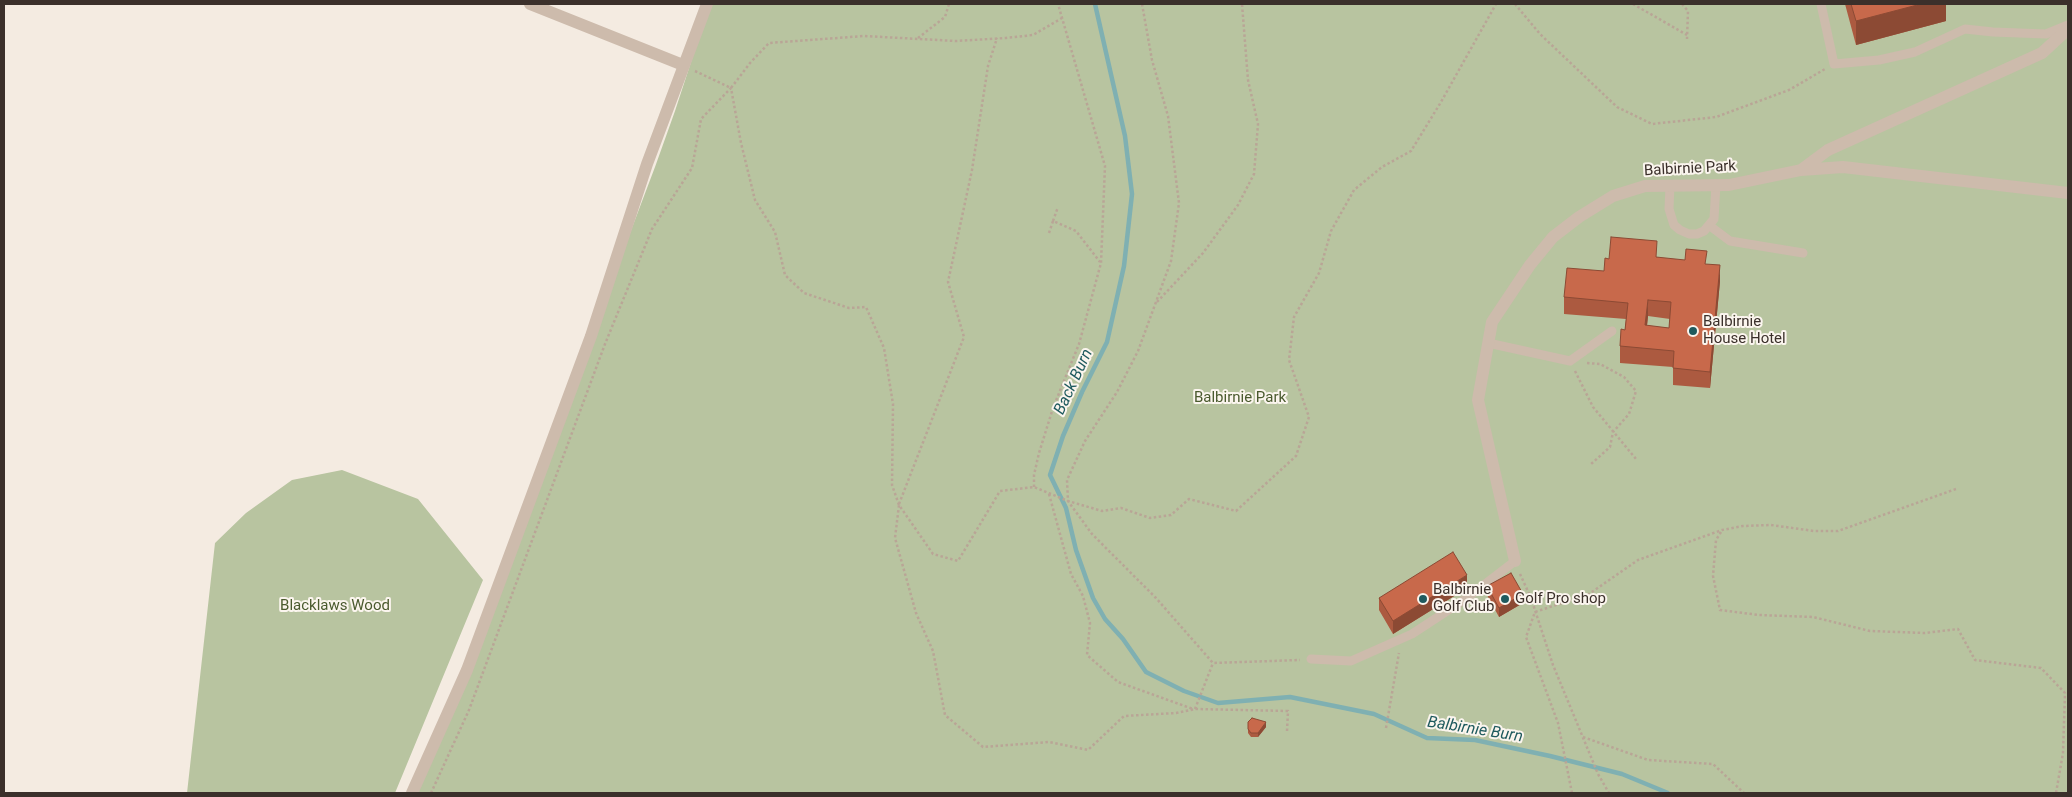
<!DOCTYPE html>
<style>
body{margin:0}
#map{position:relative;width:2072px;height:797px;overflow:hidden;background:#f4ebe1;font-family:Roboto,sans-serif}
canvas{display:block}
.frame{position:absolute;inset:0;border:5px solid #3b302b;pointer-events:none}
</style>
<div id="map">
<canvas width="2072" height="797"></canvas>
<div class="frame"></div>
</div>
<script>
const g = document.querySelector('canvas').getContext('2d');
g.lineJoin = 'round';
function fill(path, color) {
  g.fillStyle = color;
  g.fill(path, 'evenodd');
}
function poly(rows) {
  const path = new Path2D();
  for (const r of rows) {
    path.moveTo(r[0], r[1]);
    for (let i = 2; i < r.length; i += 2) path.lineTo(r[i], r[i + 1]);
  }
  return path;
}
function strokePath(path, color, width, dash) {
  g.strokeStyle = color;
  g.lineWidth = width;
  g.lineCap = dash ? 'butt' : 'round';
  g.setLineDash(dash || []);
  g.stroke(path);
}
function label(font, color, halo, rows, align = 'center') {
  g.font = font + ' Roboto,sans-serif';
  g.lineWidth = 4;
  g.setLineDash([]);
  g.textBaseline = 'middle';
  g.strokeStyle = halo;
  g.fillStyle = color;
  for (const [text, x, y, turn = 0] of rows) {
    g.save();
    g.translate(x, y);
    g.rotate((+turn || 0) * Math.PI / 180);
    g.textAlign = isNaN(turn) ? turn : align;
    if (halo) g.strokeText(text, 0, 0);
    g.fillText(text, 0, 0);
    g.restore();
  }
}
fill(poly([
 [710,4,2068,4,2068,793,412,793,527,505,655,167,675,111],
 [342,470,418,499,483,580,395,793,187,793,215,543,246,513,292,480]
]), '#b8c4a0');
strokePath(poly([
 [1095,4,1125,136,1132,194,1124,266,1107,342,1082,392,1063,436,1050,475,1066,508,1076,550,1093,598,1105,619,1123,639,1146,672,1184,691,1218,703,1290,697,1374,714,1427,738,1475,740,1550,756,1622,774,1668,793]
]), '#7fb0b2', 4.5);
strokePath(poly([
 [1142,4,1152,60,1168,116,1179,203,1171,261,1138,351,1117,392,1085,441,1067,480,1068,501,1092,534,1156,598,1213,663,1300,660],
 [1515,4,1540,34,1617,107,1652,124,1716,117,1789,90,1825,69],
 [1633,4,1687,35],
 [1682,4,1688,11,1687,39],
 [918,38,945,17,949,4],
 [695,71,731,88,750,63,769,43,864,36,956,41,1006,38,1033,35,1062,18],
 [1053,221,1058,207],
 [1049,233,1053,221,1076,231,1100,262],
 [1157,302,1203,253,1238,205,1254,174,1258,124,1248,80,1242,4],
 [1587,363,1600,364,1624,377,1636,391,1629,414,1613,432,1610,447,1590,465],
 [1575,371,1593,407,1636,459],
 [1034,487,1034,475,1039,453,1053,408,1079,344,1101,263,1105,166,1058,4],
 [1049,494,1071,574,1083,596,1090,623,1087,655,1118,682,1193,709],
 [899,504,964,337,948,282,972,170,988,66,997,38],
 [1721,532,1716,540,1713,576,1720,610,1759,615,1813,617,1870,631,1925,633,1958,629,1975,660,2041,668,2065,693,2063,753,2056,793],
 [1520,574,1531,598,1553,665,1598,774,1609,793],
 [1195,709,1213,663],
 [1386,728,1399,653],
 [1287,731,1288,711,1195,709,1176,713,1124,716,1088,750,1049,742,983,747,945,715,933,651,916,613,895,538,899,505,933,554,958,561,1000,491,1034,487,1068,501,1102,511,1121,508,1150,518,1171,515,1189,499,1236,511,1296,456,1309,417,1289,360,1294,317,1319,273,1331,231,1354,190,1382,167,1411,151,1441,102,1496,4],
 [1583,737,1648,760,1713,764,1744,793],
 [431,793,469,710,605,344,652,229,692,168,701,119,731,88,741,143,755,200,775,232,785,275,804,293,849,308,866,307,884,348,893,404,892,485,899,505],
 [1572,793,1558,723,1526,637,1535,612,1589,594,1638,560,1722,530,1743,526,1771,525,1814,531,1838,531,1956,489]
]), '#b9a596', 2.5, [2.5, 2.5]);
strokePath(poly([
 [1821,4,1834,64,1879,60,1915,52,1965,29,1993,32,2046,34,2068,25],
 [1670,185,1669,209,1674,225,1680,230,1689,234,1697,234,1704,231,1714,219,1716,184],
 [1710,226,1730,241,1803,253],
 [1488,343,1570,361,1612,331],
 [1311,659,1351,661,1412,634,1467,598,1515,561]
]), '#cdbbac', 9);
strokePath(poly([
 [1801,170,1828,150,2042,53,2068,29],
 [1515,561,1478,400,1492,322,1530,265,1553,237,1579,217,1613,196,1645,186,1729,185,1801,170,1843,167,2068,193]
]), '#cdbbac', 12);
strokePath(poly([
 [530,4,683,65],
 [412,793,467,670,591,336,647,164,707,4]
]), '#cdbbac', 12);
fill(poly([
 [1845,4,1946,4,1946,21,1856,45],
 [1657,257,1720,281,1710,388,1673,385,1673,367,1620,363,1620,346,1625,330,1626,319,1564,314,1564,297,1604,271,1609,259],
 [1648,316,1670,319,1669,328,1647,326],
 [1487,586,1523,603,1499,617,1487,595],
 [1467,588,1393,634,1379,610,1379,598],
 [1248,722,1266,727,1258,737,1251,737,1248,733]
]), '#ac5a40');
fill(poly([
 [1921,4,1946,4,1946,21,1856,45,1856,21],
 [1720,265,1720,281,1710,388,1710,372],
 [1648,300,1648,316,1645,342,1645,325],
 [1467,575,1467,588,1393,634,1393,621],
 [1523,594,1523,603,1499,617,1499,608],
 [1266,722,1266,727,1258,737,1258,733]
]), '#8c4a34');
const building = poly([
 [1851,4,1921,4,1856,21,1851,4],
 [1611,237,1657,241,1656,257,1685,260,1686,249,1707,251,1705,264,1720,265,1710,372,1673,368,1674,351,1620,346,1621,329,1625,330,1628,303,1564,297,1567,268,1604,271,1605,258,1609,259,1611,237],
 [1648,300,1671,302,1669,328,1645,325,1648,300],
 [1453,552,1467,575,1393,621,1379,598,1453,552],
 [1511,573,1523,594,1499,608,1487,586,1511,573],
 [1252,718,1266,722,1258,733,1251,733,1248,729,1248,722,1252,718]
]);
fill(building, '#c8694b');
strokePath(building, '#8c4a34', 1);
for (const [x, y, r, color] of [
 [1693,331,5,"#1f5a5e"],
 [1423,599,5,"#1f5a5e"],
 [1505,599,5,"#1f5a5e"]
]) {
  const dot = new Path2D();
  dot.arc(x, y, r, 0, 2 * Math.PI);
  g.fillStyle = color;
  g.fill(dot);
  strokePath(dot, '#fbf5ee', 2);
}
label('15px', '#3b302b', '#fbf5ee', [
 ["Balbirnie Park",1690,169,-3]
]);
label('15px', '#3b302b', '#fbf5ee', [
 ["Balbirnie",1703,322],
 ["House Hotel",1703,339],
 ["Balbirnie",1433,590],
 ["Golf Club",1433,607],
 ["Golf Pro shop",1515,599]
], 'left');
label('15px', '#4a5a2e', '#fbf5ee', [
 ["Balbirnie Park",1240,398],
 ["Blacklaws Wood",335,606]
]);
label('italic 16px', '#1f5a5e', '#fbf5ee', [
 ["Back Burn",1074,382,-65],
 ["Balbirnie Burn",1475,730,9]
]);
</script>
